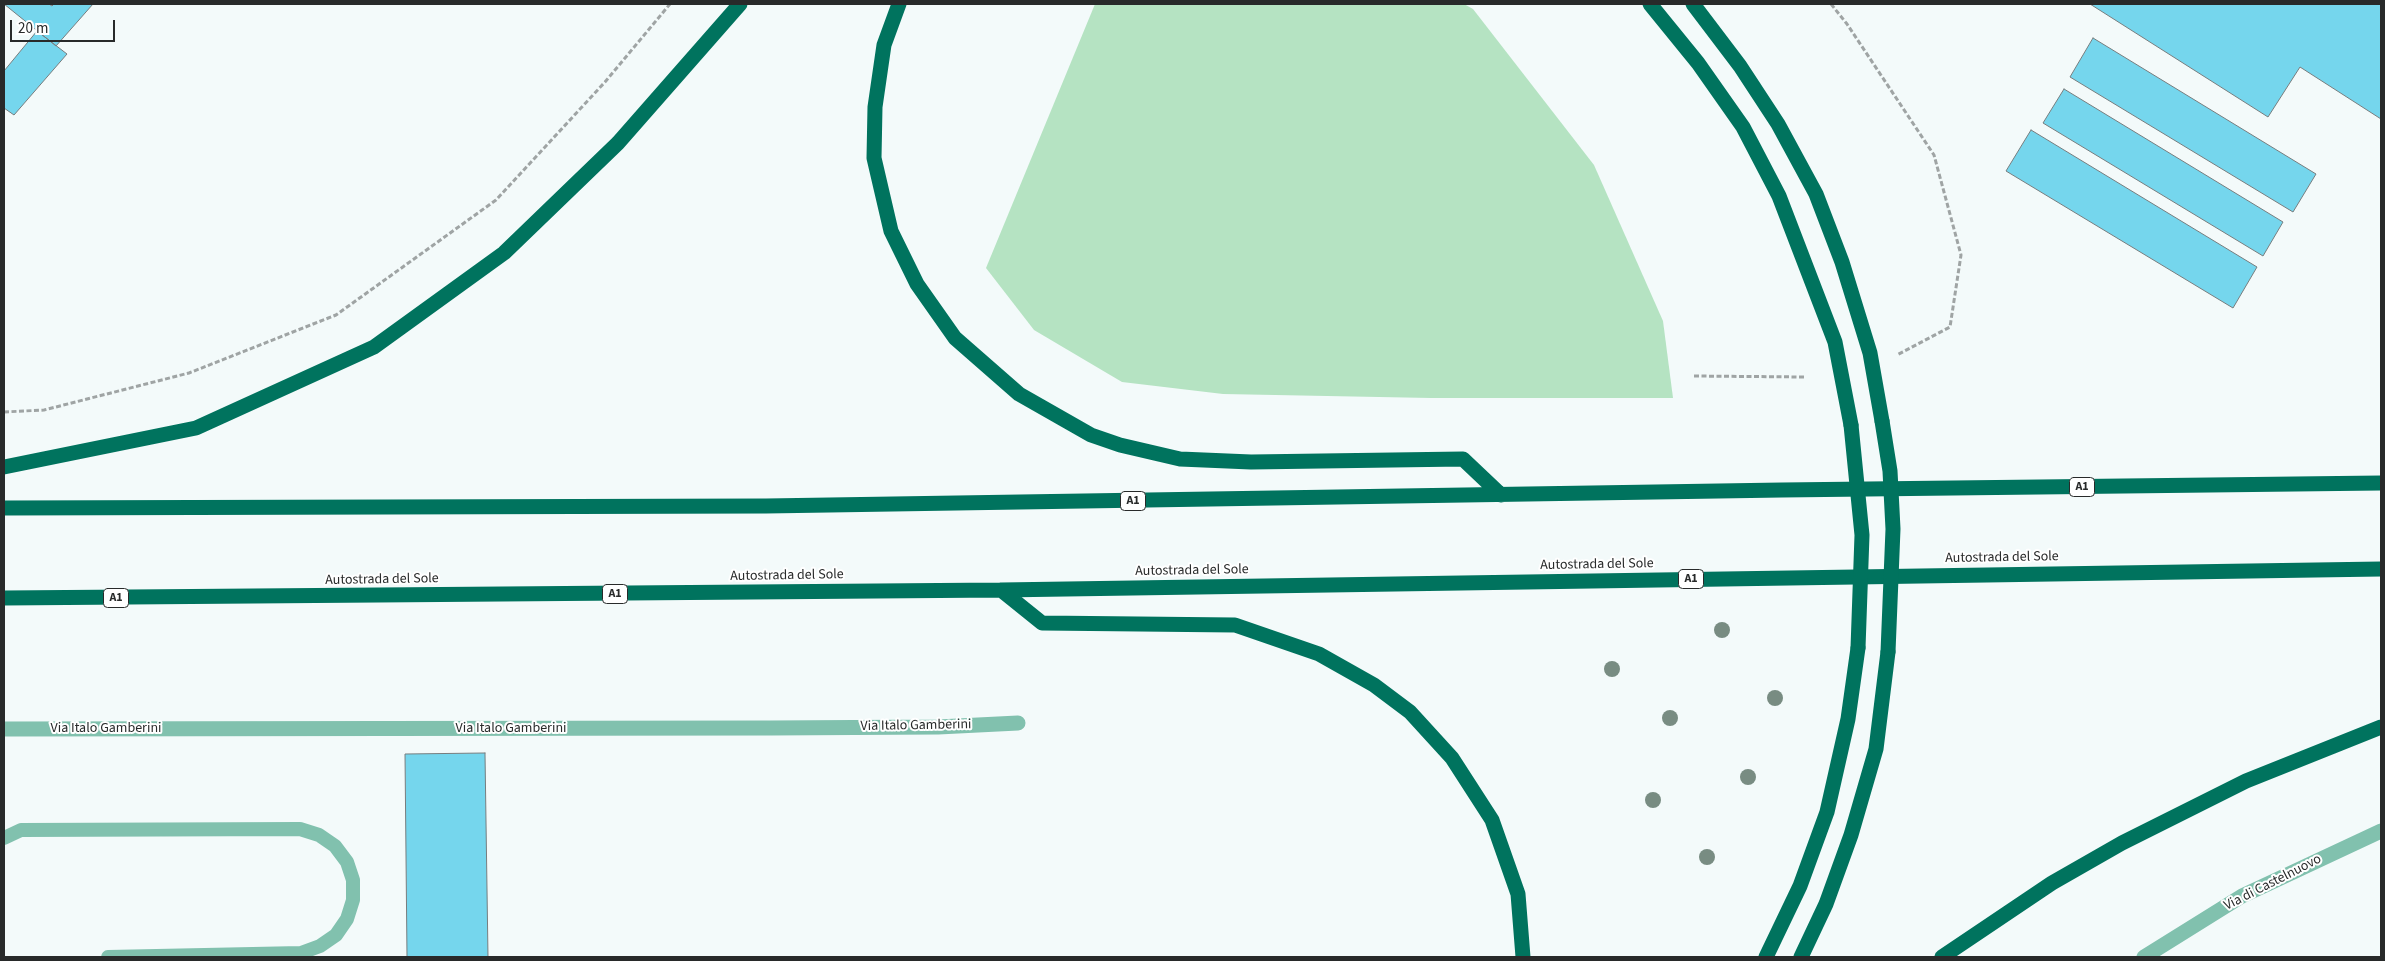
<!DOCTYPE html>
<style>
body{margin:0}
#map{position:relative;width:2385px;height:961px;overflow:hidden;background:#f3fafa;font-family:"Source Sans 3",sans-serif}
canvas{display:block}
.frame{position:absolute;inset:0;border:5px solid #282a2a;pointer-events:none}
.scale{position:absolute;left:10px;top:20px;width:105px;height:22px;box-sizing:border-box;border:2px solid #282a2a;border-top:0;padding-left:6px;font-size:15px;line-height:18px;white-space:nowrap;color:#282a2a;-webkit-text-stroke:4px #fff;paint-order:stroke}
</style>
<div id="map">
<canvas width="2385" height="961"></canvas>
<div class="frame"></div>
<div class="scale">20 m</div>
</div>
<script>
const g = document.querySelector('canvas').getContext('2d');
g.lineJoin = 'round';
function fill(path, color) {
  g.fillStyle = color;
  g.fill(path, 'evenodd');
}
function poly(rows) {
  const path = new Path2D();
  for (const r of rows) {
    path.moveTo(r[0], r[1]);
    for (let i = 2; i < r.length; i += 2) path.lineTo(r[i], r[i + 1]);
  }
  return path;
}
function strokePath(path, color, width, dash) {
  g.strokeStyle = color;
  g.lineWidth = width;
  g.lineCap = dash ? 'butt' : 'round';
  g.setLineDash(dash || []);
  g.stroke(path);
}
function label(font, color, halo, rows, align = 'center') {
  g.font = font + ' "Source Sans 3",sans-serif';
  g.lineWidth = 4;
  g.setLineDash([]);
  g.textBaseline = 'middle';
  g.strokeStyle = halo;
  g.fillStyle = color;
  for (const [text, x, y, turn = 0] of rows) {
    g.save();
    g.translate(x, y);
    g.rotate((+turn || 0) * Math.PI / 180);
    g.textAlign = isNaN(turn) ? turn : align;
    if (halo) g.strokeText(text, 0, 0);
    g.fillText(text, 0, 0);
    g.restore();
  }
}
fill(poly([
 [1095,4,1464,4,1473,9,1594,165,1663,321,1673,398,1431,398,1223,394,1122,382,1034,330,986,268]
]), '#b5e3c2');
const building = poly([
 [4,4,49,4,52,6,54,4,93,4,56,46,4,4],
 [2090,4,2381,4,2381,119,2300,67,2268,117,2090,4],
 [37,31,67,54,14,115,4,108,4,71,37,31],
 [2093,38,2316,174,2293,212,2070,77,2093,38],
 [2064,89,2283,222,2263,256,2043,123,2064,89],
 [2031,130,2257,267,2233,308,2006,171,2031,130],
 [485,753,488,957,407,957,405,754,485,753]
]);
fill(building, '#75d6ed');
strokePath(building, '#777d7e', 1);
strokePath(poly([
 [1831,4,1847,24,1934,155,1961,255,1950,327,1897,355],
 [1694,376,1804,377],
 [4,412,44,410,189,373,336,315,496,200,605,82,670,4]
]), '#9fa4a4', 3, [5, 2.5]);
strokePath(poly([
 [4,838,21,830,300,829,319,835,335,846,347,862,353,880,353,900,347,919,336,935,320,946,301,953,108,957]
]), '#81c1ae', 14);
strokePath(poly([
 [4,729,770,728,938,727,1018,723],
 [2144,957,2242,896,2381,831]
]), '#81c1ae', 15);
strokePath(poly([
 [899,4,884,45,875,107,874,158,891,231,917,284,955,338,1019,394,1091,435,1120,445,1180,459,1251,462,1463,459,1501,495],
 [1650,4,1698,63,1743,127,1779,196,1835,342,1851,425],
 [1693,4,1740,66,1778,124,1816,194,1842,262,1870,353,1882,421],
 [4,467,196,428,374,347,504,253,618,143,740,4],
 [4,508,766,506,1782,490,2381,483],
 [1001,590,1042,623,1235,625,1319,654,1374,685,1410,712,1452,758,1492,820,1518,894,1523,957],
 [4,598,1001,590,2381,569],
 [1766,957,1800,886,1827,812,1848,719,1858,648],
 [1801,957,1826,904,1851,835,1876,749,1888,652],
 [1942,957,2052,883,2122,843,2246,781,2381,727]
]), '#00735e', 15);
strokePath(poly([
 [1882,421,1890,471,1893,529,1888,652],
 [1851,425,1862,535,1858,648]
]), '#00735e', 15);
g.fillStyle = '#788c82';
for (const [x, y] of [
 [1722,630],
 [1612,669],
 [1775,698],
 [1670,718],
 [1748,777],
 [1653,800],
 [1707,857]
]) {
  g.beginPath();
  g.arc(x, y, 8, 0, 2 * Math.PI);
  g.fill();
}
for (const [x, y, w] of [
 [2082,487,25],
 [1133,501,25],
 [1691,579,25],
 [615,594,25],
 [116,598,25]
]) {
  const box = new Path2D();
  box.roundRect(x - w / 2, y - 9.5, w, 19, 4);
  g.fillStyle = '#fff';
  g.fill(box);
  strokePath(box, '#282a2a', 1);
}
label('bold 12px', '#282a2a', null, [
 ["A1",2082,487],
 ["A1",1133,501],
 ["A1",1691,579],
 ["A1",615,594],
 ["A1",116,598]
]);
label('14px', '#282a2a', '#fff', [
 ["Autostrada del Sole",2002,558,-1],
 ["Autostrada del Sole",1597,565,-1],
 ["Autostrada del Sole",1192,571,-1],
 ["Autostrada del Sole",787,576,-1],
 ["Autostrada del Sole",382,580,-1],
 ["Via Italo Gamberini",916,726,-1],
 ["Via Italo Gamberini",106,729],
 ["Via Italo Gamberini",511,729],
 ["Via di Castelnuovo",2273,883,-27]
]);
</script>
